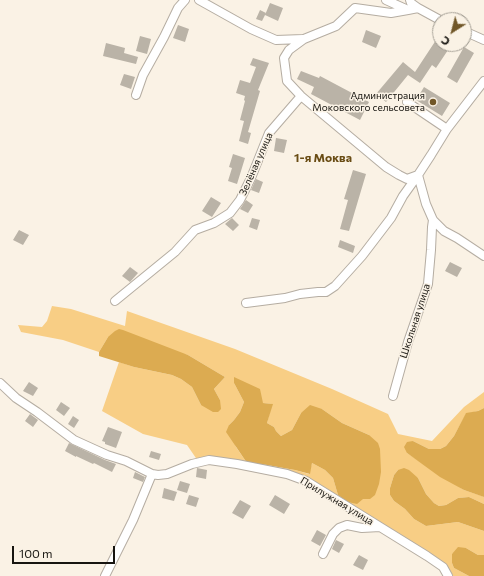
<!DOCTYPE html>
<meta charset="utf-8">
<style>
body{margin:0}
#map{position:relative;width:484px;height:576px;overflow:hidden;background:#faf2e5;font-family:Commissioner,sans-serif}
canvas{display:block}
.north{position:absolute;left:432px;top:12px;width:40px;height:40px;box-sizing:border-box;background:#faf2e5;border:1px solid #9f9a90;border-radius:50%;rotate:216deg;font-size:11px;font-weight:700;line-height:16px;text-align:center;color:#171510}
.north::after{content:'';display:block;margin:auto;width:14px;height:18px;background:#715728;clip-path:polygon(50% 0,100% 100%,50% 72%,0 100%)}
.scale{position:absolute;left:12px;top:546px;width:103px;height:18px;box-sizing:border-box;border:2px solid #171510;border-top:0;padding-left:5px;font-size:12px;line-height:14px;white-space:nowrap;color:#171510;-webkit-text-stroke:3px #faf2e5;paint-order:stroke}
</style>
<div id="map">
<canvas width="484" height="576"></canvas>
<div class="north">С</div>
<div class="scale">100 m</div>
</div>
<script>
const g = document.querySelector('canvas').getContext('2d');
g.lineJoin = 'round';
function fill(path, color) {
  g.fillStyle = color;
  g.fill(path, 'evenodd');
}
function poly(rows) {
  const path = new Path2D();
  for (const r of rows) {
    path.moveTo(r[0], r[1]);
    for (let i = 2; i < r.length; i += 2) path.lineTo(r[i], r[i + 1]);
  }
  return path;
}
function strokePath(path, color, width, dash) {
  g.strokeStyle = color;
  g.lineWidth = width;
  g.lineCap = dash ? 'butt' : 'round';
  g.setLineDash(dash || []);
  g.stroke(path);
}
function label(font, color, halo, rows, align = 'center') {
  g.font = font + ' Commissioner,sans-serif';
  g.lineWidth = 3;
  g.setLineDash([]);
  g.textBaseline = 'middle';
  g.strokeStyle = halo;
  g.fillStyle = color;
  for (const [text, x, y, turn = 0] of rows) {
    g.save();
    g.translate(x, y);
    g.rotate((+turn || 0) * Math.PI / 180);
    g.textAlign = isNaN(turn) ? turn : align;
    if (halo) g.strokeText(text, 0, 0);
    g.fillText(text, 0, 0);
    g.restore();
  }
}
fill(poly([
 [52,306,71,309,125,326,127,311,235,349,332,389,388,414,398,434,432,441,464,407,484,392,484,408,478,411,466,414,454,436,446,446,440,449,429,449,413,441,407,453,464,490,482,496,484,497,484,504,469,497,458,498,446,505,439,506,434,503,426,494,418,478,398,470,394,475,390,488,390,495,394,501,405,509,414,519,426,526,458,522,484,531,484,555,478,555,466,548,452,554,452,563,454,568,469,576,452,576,451,572,443,562,306,480,198,461,187,445,143,434,102,411,119,362,134,367,172,375,181,379,192,387,201,405,220,400,214,389,225,377,188,355,108,337,99,352,63,340,21,332,18,325,42,327,47,321],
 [234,383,263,403,272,404,267,423,274,427,276,431,281,436,292,430,301,413,322,409,342,423,369,435,338,495,333,478,325,470,312,463,309,474,295,470,267,465,247,463,236,447,229,425,234,420,240,412,244,402]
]), '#f8ce85');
fill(poly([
 [119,329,123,330,188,355,225,377,214,389,220,400,221,409,218,412,213,412,201,405,192,387,181,379,172,375,134,367,99,356,99,352,108,337,115,331],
 [234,377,260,389,263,403,273,404,267,423,274,427,276,431,281,436,292,430,301,413,310,405,322,409,342,423,369,435,378,443,380,449,381,472,379,484,375,495,370,499,363,499,357,504,348,502,338,495,333,478,325,470,312,463,310,474,295,470,267,465,247,463,226,432,229,425,234,420,240,412,244,402,234,383],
 [484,408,484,497,464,490,440,477,407,453,404,447,407,442,413,441,429,449,440,449,446,446,454,436,466,413,478,411],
 [404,468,409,470,418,478,426,494,434,503,439,506,446,505,458,498,469,497,484,504,484,531,458,522,426,526,414,519,405,509,394,501,390,495,390,488,394,475,398,470],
 [458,547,466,548,478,555,484,555,484,576,469,576,454,568,452,563,452,554]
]), '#dcab51');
fill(poly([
 [270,3,283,8,278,21,265,15],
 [260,10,266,13,262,21,256,19],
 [178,25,189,29,185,42,173,38],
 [366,30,381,36,376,48,362,42],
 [440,34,440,44,452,44,436,68,432,65,420,83,408,75,386,102,376,94,403,62,415,72],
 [140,36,151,39,147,54,136,51],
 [106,43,125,48,124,53,138,57,136,64,103,56],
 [464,47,474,53,457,83,447,77],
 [253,58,269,63,258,90,260,91,248,132,251,133,248,144,239,141,244,121,240,120,245,101,244,100,245,96,236,93,240,80,250,83,256,67,250,65],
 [301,71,319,78,320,76,369,102,360,120,311,94,314,87,297,79],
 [124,74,135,77,131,89,120,85],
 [424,87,450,103,442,116,416,100],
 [276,138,287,140,284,153,274,151],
 [233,154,245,158,237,184,228,181,232,168,229,167],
 [353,170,366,174,349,231,340,229,348,200,344,199],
 [256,179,263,182,259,193,251,190],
 [211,197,221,203,212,217,202,211],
 [246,200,253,205,248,213,240,209],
 [232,218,239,225,233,231,225,224],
 [252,218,260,220,257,230,249,227],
 [19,230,29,235,23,245,13,240],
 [340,240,355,246,353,253,338,247],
 [450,262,462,268,457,277,445,271],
 [130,267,138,273,130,282,122,276],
 [29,382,38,388,33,396,23,391],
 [61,402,70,408,64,416,56,410],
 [30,414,38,420,33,427,25,421],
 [73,416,79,420,74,428,68,424],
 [108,427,122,432,116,448,105,444,105,442,102,441],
 [69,443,105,460,116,464,112,472,94,463,93,464,76,456,76,457,65,451],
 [151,451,161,454,159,460,149,457],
 [197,468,207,470,206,479,196,477],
 [135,472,145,477,143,482,133,478],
 [180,481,190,484,187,493,177,490],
 [164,488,177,492,174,501,162,498],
 [189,495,199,498,196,507,186,504],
 [275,495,290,504,284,514,269,505],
 [240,500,251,506,243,519,232,513],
 [317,530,326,535,320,546,311,541],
 [336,540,344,544,339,553,332,549],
 [359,555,368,560,363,570,353,565]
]), '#bab3a7');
const minor = poly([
 [199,0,251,29,276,40,303,39],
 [386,0,408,10,418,8,440,20],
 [410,0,411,3,418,8],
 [408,10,391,13,355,8,336,26,304,39,289,50,284,58,287,81,301,96,386,167,399,175,407,179,418,175,431,155,447,129,484,81],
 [464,31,484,40],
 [136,95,143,75,164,37,178,8,185,0],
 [407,102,447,129],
 [115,301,175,252,195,230,214,223,230,213,240,200,251,178,269,133,301,96],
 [246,303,285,298,300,294,318,292,326,292,335,286,362,256,391,218,403,196,418,175,426,204,433,220,444,231,457,238,484,256],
 [0,383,16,398,37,412,74,440,107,455,126,461,152,474,158,475,167,474,192,464,209,460,237,464,287,474,306,481,427,556,443,567,448,576],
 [393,396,408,342,428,284,431,250,432,227,433,220],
 [323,554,333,534,339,528,347,525,362,528,380,527],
 [105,576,133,520,152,474]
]);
strokePath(minor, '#b5ada2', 10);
strokePath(minor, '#fff', 8);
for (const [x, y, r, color] of [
 [433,102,4,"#715728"]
]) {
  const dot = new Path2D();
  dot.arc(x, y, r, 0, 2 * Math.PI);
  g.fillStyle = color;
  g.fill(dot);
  strokePath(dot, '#faf2e5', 1.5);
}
label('10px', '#171510', '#faf2e5', [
 ["Администрация",425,96],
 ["Моковского сельсовета",425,108]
], 'right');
label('10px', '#171510', '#faf2e5', [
 ["Зелёная улица",256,164,-66],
 ["Школьная улица",415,321,-72],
 ["Прилужная улица",337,501,31]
]);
label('bold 12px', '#694c14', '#faf2e5', [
 ["1-я Моква",323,158]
]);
</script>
